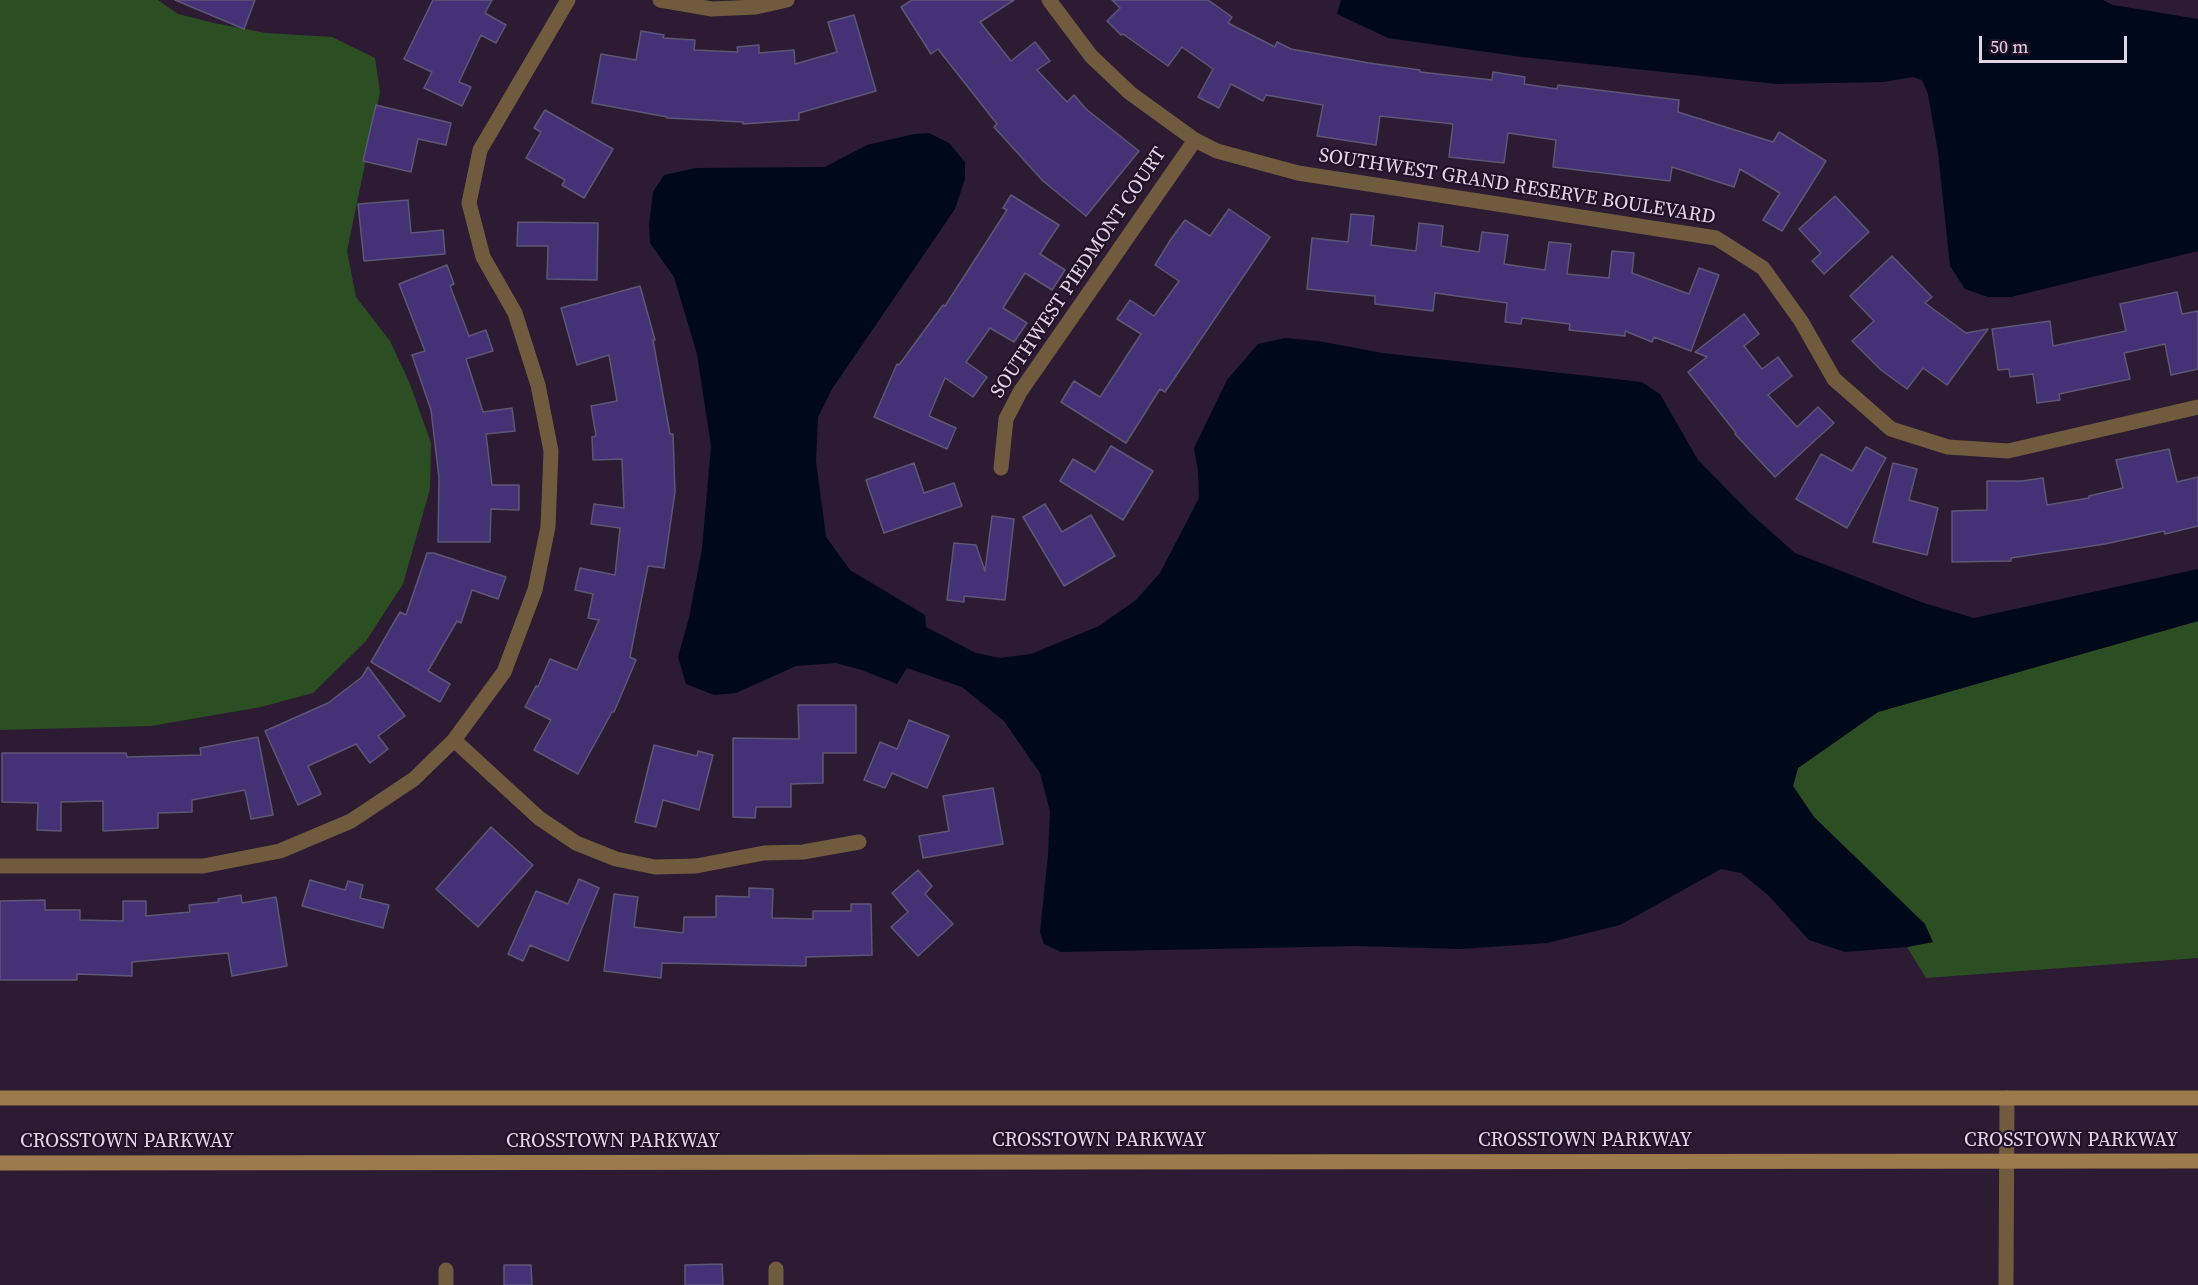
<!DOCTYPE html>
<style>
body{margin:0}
#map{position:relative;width:2198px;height:1285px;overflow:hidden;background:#2c1b32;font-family:"Source Serif 4",serif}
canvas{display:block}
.scale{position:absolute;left:1979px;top:36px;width:148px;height:27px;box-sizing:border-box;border:3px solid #e2d6e6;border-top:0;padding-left:8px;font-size:18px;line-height:21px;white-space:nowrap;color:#e2d6e6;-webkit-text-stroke:4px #221128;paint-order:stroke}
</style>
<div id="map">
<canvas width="2198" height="1285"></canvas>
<div class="scale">50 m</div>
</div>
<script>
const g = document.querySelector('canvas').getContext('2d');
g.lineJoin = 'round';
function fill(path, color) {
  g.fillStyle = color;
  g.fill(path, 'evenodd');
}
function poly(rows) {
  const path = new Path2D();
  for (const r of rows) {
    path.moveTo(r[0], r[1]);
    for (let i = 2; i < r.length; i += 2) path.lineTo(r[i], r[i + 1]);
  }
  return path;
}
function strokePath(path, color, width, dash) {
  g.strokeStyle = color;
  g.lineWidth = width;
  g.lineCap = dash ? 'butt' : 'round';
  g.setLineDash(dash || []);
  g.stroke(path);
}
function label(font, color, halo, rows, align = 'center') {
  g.font = font + ' "Source Serif 4",serif';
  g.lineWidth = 4.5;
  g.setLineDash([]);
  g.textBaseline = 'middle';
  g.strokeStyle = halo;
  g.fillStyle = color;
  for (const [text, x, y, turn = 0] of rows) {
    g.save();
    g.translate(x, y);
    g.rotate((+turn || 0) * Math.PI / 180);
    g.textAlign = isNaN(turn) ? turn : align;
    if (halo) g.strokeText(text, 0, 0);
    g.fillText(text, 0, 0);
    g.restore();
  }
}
fill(poly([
 [0,0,158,0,178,14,214,23,266,33,332,37,375,58,380,92,347,251,356,297,390,341,410,384,431,443,430,489,403,584,366,641,313,693,261,707,151,726,0,730],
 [2198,621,2198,958,1926,978,1907,947,1933,942,1814,817,1793,786,1798,768,1878,712]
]), '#2b4f22');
fill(poly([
 [1341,0,2103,0,2113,5,2198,19,2198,251,2011,297,1988,297,1965,289,1950,266,1938,152,1928,94,1922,80,1913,77,1883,82,1777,84,1522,57,1388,38,1337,14],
 [929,133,949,143,965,162,965,179,955,209,832,389,818,417,816,461,826,537,850,570,925,615,926,627,976,653,1000,658,1031,654,1099,626,1136,600,1160,573,1199,498,1198,471,1194,448,1227,380,1258,344,1285,338,1318,341,1383,353,1642,382,1660,394,1698,460,1751,514,1795,553,1921,602,1974,618,2198,569,2198,621,1878,712,1798,768,1793,786,1814,817,1925,924,1933,942,1907,947,1845,952,1809,940,1768,895,1741,873,1721,869,1620,925,1547,943,1461,949,1356,946,1061,952,1044,944,1040,932,1048,855,1050,811,1040,773,1004,721,962,687,907,668,897,684,862,670,836,663,796,666,736,693,714,695,686,684,678,657,689,618,702,549,711,446,697,354,674,277,650,243,649,225,653,192,664,175,696,168,825,167,867,145,914,134]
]), '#00091a');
const building = poly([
 [175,0,255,0,244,29,175,0],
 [433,0,492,0,485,13,506,25,496,43,481,35,459,82,471,87,462,106,424,88,432,72,404,59,433,0],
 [912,0,1014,0,980,22,1011,61,1035,42,1050,61,1037,70,1067,102,1074,95,1086,109,1139,151,1086,216,1043,181,994,127,997,124,938,49,931,54,901,7,912,0],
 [1112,0,1208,0,1232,17,1228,23,1275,47,1277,42,1291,49,1369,63,1420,70,1420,72,1492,80,1493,72,1525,77,1524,84,1557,89,1558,85,1679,100,1678,112,1773,142,1779,132,1826,161,1782,231,1763,220,1780,193,1740,169,1734,187,1672,167,1670,181,1553,167,1556,140,1508,133,1504,163,1449,157,1453,124,1380,116,1376,145,1317,136,1323,105,1266,95,1263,101,1231,84,1219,108,1198,97,1213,69,1182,47,1168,66,1123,34,1121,35,1107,21,1120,8,1112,0],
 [854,15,876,91,799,113,799,120,743,124,743,122,667,118,667,117,592,103,601,54,636,60,641,31,664,35,663,38,695,40,694,50,738,52,737,47,759,45,759,53,794,50,795,64,837,52,828,22,854,15],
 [376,105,451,123,446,145,418,139,411,172,363,161,376,105],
 [545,110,613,149,584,198,562,185,565,180,526,158,541,132,534,128,545,110],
 [1011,195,1059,225,1040,254,1065,270,1052,290,1025,273,1003,308,1027,323,1014,342,990,328,966,362,987,377,973,397,945,378,929,416,956,428,947,449,874,417,897,364,899,365,943,305,945,306,1007,210,1003,208,1011,195],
 [1835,196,1869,232,1824,274,1812,261,1821,253,1799,229,1835,196],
 [408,200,411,233,443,230,445,254,364,261,358,204,408,200],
 [1229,209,1270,237,1165,392,1160,389,1126,443,1061,402,1074,381,1100,397,1141,334,1117,319,1130,300,1154,316,1179,281,1155,265,1171,239,1185,220,1210,236,1229,209],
 [1351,214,1374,216,1371,245,1416,251,1419,223,1443,226,1441,246,1479,252,1482,232,1508,235,1504,264,1545,270,1549,242,1571,244,1567,274,1609,278,1612,251,1634,253,1632,273,1689,294,1699,268,1719,275,1691,351,1654,337,1652,342,1625,331,1625,336,1569,330,1570,324,1522,318,1521,324,1505,322,1507,303,1435,293,1433,311,1375,304,1375,296,1307,289,1312,238,1348,242,1351,214],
 [518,222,598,223,597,280,547,279,548,246,517,246,518,222],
 [1892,256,1932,297,1925,303,1966,333,1988,329,1947,385,1923,368,1907,389,1881,370,1852,341,1874,321,1850,296,1892,256],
 [447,265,454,284,450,286,469,336,486,330,493,351,466,359,483,412,512,408,515,431,486,434,492,485,519,485,519,510,491,509,490,542,438,542,439,478,431,410,412,355,425,351,399,284,447,265],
 [640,286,655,340,653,340,670,434,673,434,675,492,664,568,648,566,630,657,636,660,614,712,612,712,578,774,534,750,551,720,525,707,536,686,538,687,550,659,577,670,599,620,588,618,593,594,575,590,580,568,615,575,620,528,591,524,594,504,624,508,622,459,593,460,592,437,596,436,591,406,617,401,609,355,577,365,561,308,640,286],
 [2177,292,2182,314,2198,311,2198,369,2171,375,2165,344,2124,353,2130,379,2059,394,2060,400,2037,403,2033,374,2010,377,2009,369,1998,370,1992,329,2050,321,2053,346,2126,331,2120,304,2177,292],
 [1744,314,1759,334,1744,346,1762,369,1778,357,1792,376,1768,395,1797,427,1818,407,1834,423,1775,477,1735,434,1736,433,1688,372,1707,357,1695,352,1744,314],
 [1111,446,1153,471,1123,520,1060,481,1073,459,1095,472,1111,446],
 [1866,447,1886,458,1847,528,1796,499,1821,454,1852,471,1866,447],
 [2169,449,2177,482,2198,477,2198,526,2165,534,2164,531,2105,544,2011,558,2011,561,1952,562,1952,511,1987,510,1987,481,2022,481,2043,478,2047,505,2089,498,2089,496,2123,488,2116,460,2169,449],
 [914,463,924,493,954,483,962,506,884,533,866,480,914,463],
 [1893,463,1917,469,1909,500,1938,508,1927,555,1873,542,1893,463],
 [1045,504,1062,532,1091,515,1115,556,1064,586,1023,517,1045,504],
 [992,516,1014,519,1005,600,964,596,964,602,947,600,954,543,976,545,985,571,992,516],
 [427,553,434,553,506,577,498,599,472,590,461,623,457,621,428,671,450,684,440,702,371,662,400,612,406,615,427,553],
 [368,667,405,716,378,736,388,749,370,763,356,744,308,766,321,794,298,805,265,731,328,703,362,677,368,667],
 [798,705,856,705,856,753,823,753,823,783,791,784,791,807,756,807,755,818,733,817,733,738,799,739,798,705],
 [909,720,949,736,927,788,892,773,885,788,864,780,880,742,897,749,909,720],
 [258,737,273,815,251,819,245,790,192,800,192,812,158,813,158,828,103,831,103,801,61,802,61,831,37,830,38,803,2,802,2,753,126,753,127,757,201,755,200,748,258,737],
 [654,745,697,756,698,751,713,755,699,810,663,800,656,827,635,822,654,745],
 [993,788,1003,844,923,858,919,836,949,831,943,796,993,788],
 [491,827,533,865,478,927,436,889,491,827],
 [918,870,932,886,925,894,953,924,918,956,891,927,908,912,892,893,918,870],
 [579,879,599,888,568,961,530,945,523,961,508,954,536,891,568,904,579,879],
 [310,880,345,890,348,881,363,885,360,898,389,905,383,928,302,906,310,880],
 [749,888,773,889,772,918,813,919,813,911,851,911,851,904,871,904,872,955,806,957,806,966,662,963,661,978,604,971,614,894,638,897,634,927,683,933,684,917,716,917,716,896,749,897,749,888],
 [241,895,242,903,276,897,287,966,232,976,228,953,132,962,132,976,77,974,77,980,0,980,0,901,45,900,45,910,80,910,80,920,123,921,123,901,146,901,146,916,190,912,189,905,219,902,218,899,241,895],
 [722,1264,723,1285,685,1285,685,1265,722,1264],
 [504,1265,531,1265,532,1285,504,1285,504,1265]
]);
fill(building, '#453276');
strokePath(building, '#5d5775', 1.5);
strokePath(poly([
 [660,0,712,9,756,7,787,0],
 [1049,0,1091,56,1130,93,1195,140,1217,151,1298,173,1716,238,1763,268,1801,321,1834,379,1891,429,1948,447,2008,451,2198,407],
 [1001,468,1006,419,1020,392,1195,140],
 [454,740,539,818,576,843,616,859,655,867,696,866,764,853,803,852,859,842],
 [0,866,203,866,280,851,351,821,414,779,454,740,504,672,535,590,548,527,551,451,538,385,515,313,483,257,469,203,480,150,568,0],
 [446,1270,446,1285],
 [776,1285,776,1269],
 [2006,1285,2007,1098]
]), '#705b3e', 15);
strokePath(poly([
 [0,1098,2198,1098],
 [0,1163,2198,1161]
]), '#9c7a4c', 15);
label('20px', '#e2d6e6', '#221128', [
 ["SOUTHWEST GRAND RESERVE BOULEVARD",1517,187,9],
 ["SOUTHWEST PIEDMONT COURT",1079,273,-56],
 ["CROSSTOWN PARKWAY",1099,1141],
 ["CROSSTOWN PARKWAY",1585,1141],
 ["CROSSTOWN PARKWAY",2071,1141],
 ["CROSSTOWN PARKWAY",127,1142],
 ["CROSSTOWN PARKWAY",613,1142]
]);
</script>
